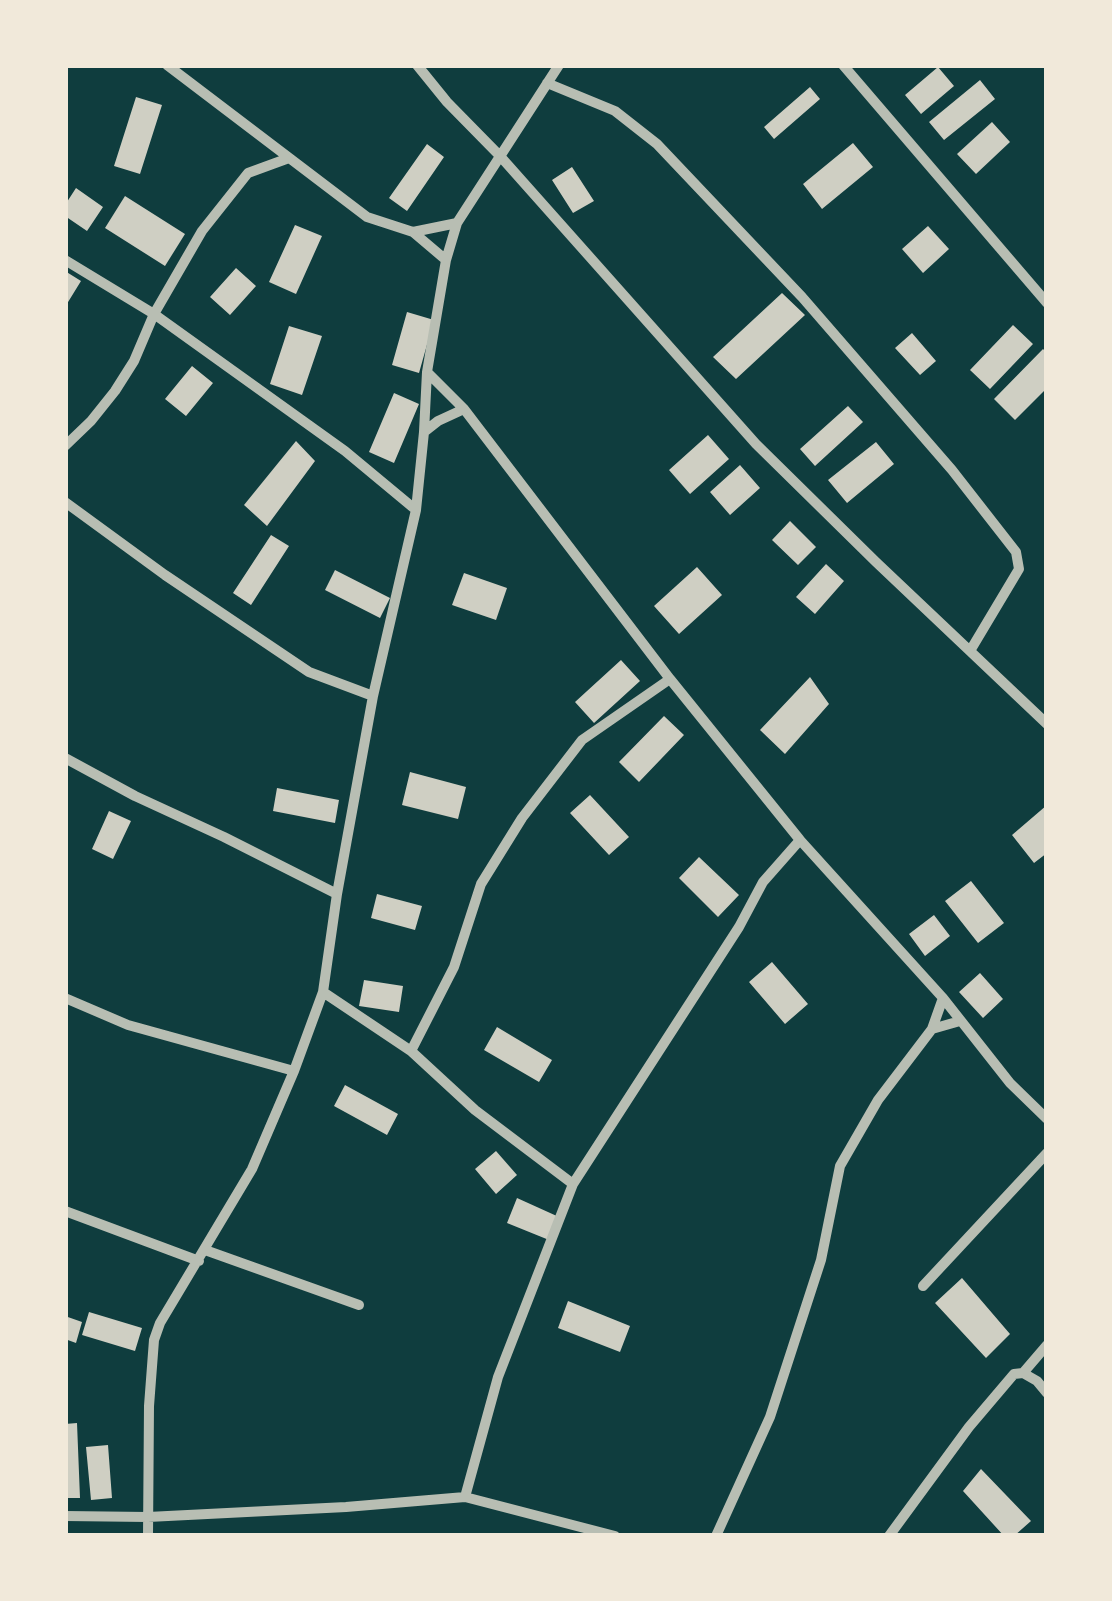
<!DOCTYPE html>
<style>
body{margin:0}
#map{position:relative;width:1112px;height:1601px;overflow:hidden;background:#0f3d3e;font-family:"Nunito Sans",sans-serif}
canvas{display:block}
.frame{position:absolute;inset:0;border:68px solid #f1e9da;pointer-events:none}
</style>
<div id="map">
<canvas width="1112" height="1601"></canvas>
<div class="frame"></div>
</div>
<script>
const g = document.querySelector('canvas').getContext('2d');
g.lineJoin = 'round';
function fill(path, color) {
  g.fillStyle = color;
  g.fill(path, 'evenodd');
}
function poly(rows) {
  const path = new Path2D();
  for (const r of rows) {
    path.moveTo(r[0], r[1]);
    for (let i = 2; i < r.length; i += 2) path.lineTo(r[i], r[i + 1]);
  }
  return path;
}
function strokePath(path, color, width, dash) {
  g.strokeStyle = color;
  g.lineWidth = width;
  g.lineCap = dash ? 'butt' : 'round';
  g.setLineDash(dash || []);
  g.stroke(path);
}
fill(poly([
 [938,67,954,86,921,114,905,95],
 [980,80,995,99,944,140,929,122],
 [810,87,820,99,774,139,764,127],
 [136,97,162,105,140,174,114,166],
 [992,122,1010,142,976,174,957,154],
 [853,143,873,167,822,209,803,184],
 [427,144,444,157,407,211,389,198],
 [572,167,594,201,573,213,552,180],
 [76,188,103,207,87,231,65,216,65,205],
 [125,196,185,234,165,266,105,228],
 [295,225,322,236,296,294,269,282],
 [928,226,949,249,923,273,902,249],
 [236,268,256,286,230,315,210,297],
 [65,271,81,281,65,307],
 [782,293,805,315,736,379,713,357],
 [407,312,434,320,419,373,392,365],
 [1013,325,1033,344,990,389,970,370],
 [289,326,322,336,302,395,270,384],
 [912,333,936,361,920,375,895,348],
 [1043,349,1047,353,1047,388,1015,420,994,399],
 [192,366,213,383,186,416,165,399],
 [394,393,419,404,394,463,369,452],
 [848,406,863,422,815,466,800,449],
 [708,435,729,459,690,494,669,470],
 [296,441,315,461,267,526,244,505],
 [876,442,894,464,847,503,828,480],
 [740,465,760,488,730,515,710,492],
 [790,521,816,547,798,565,772,540],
 [271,535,289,546,251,605,233,593],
 [826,564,844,581,815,614,796,597],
 [697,567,722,595,679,634,654,606],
 [335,570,390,598,380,618,325,590],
 [464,573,507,588,496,620,452,605],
 [621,660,640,681,594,723,575,702],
 [810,677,829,704,785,754,760,730],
 [664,716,684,735,639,782,619,762],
 [410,772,466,787,458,819,402,805],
 [277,788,339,800,335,823,273,811],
 [590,795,629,837,609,855,570,813],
 [1047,805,1047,853,1034,863,1012,835],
 [109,811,131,821,113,859,92,849],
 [699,857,739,895,718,917,679,878],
 [971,881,1004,923,978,943,945,901],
 [377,894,422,906,415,930,371,918],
 [934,915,950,936,925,956,909,934],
 [772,962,808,1004,785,1024,749,982],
 [980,973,1003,999,983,1018,959,992],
 [364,980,403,986,399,1012,359,1006],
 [497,1027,552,1060,539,1082,484,1050],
 [345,1085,398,1114,387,1135,334,1106],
 [496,1151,517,1175,496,1194,475,1169],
 [517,1198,559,1217,549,1240,507,1223],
 [962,1278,1010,1334,986,1358,935,1303],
 [568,1301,630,1326,620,1352,558,1328],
 [89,1312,142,1328,135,1351,82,1335],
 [65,1316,82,1322,76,1343,65,1339],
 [77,1423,80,1498,65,1498,65,1424],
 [108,1445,112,1498,91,1500,86,1447],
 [981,1469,1031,1521,1014,1536,1004,1536,963,1491]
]), '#cfcfc3');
strokePath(poly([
 [167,65,367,217,413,232,457,223],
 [417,65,447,102,500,156,756,444,876,562,1047,724],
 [843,65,1047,303],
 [547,83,615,111,657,144,802,297,952,470,1016,552,1019,569,970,651],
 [413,232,446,260],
 [65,260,154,314,345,451,416,510],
 [427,372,464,409,670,679,800,840,943,998,1010,1083,1047,1119],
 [424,432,438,421,464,409],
 [65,446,91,421,115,391,134,361,154,314,202,231,248,173,289,158],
 [65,502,165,575,309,672,373,696],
 [65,758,135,796,224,837,337,894],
 [323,992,411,1051,475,1110,573,1184],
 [65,998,128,1025,294,1071],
 [932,1029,960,1021],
 [411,1051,454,967,481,884,522,818,582,740,670,679],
 [65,1211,199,1261],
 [205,1250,359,1305],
 [923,1286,1047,1153],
 [1023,1373,1047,1345],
 [465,1497,498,1377,573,1184,739,927,763,882,800,840],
 [65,1516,148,1517,346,1507,465,1497,615,1536],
 [148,1536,149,1406,154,1340,160,1323,252,1169,294,1071,323,992,337,894,373,696,416,510,424,432,427,372,446,260,457,223,559,65],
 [716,1536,770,1417,821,1260,840,1166,878,1100,932,1029,943,998],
 [889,1536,969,1427,1014,1374,1023,1373,1037,1381,1047,1393]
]), '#b8beb3', 10);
</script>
